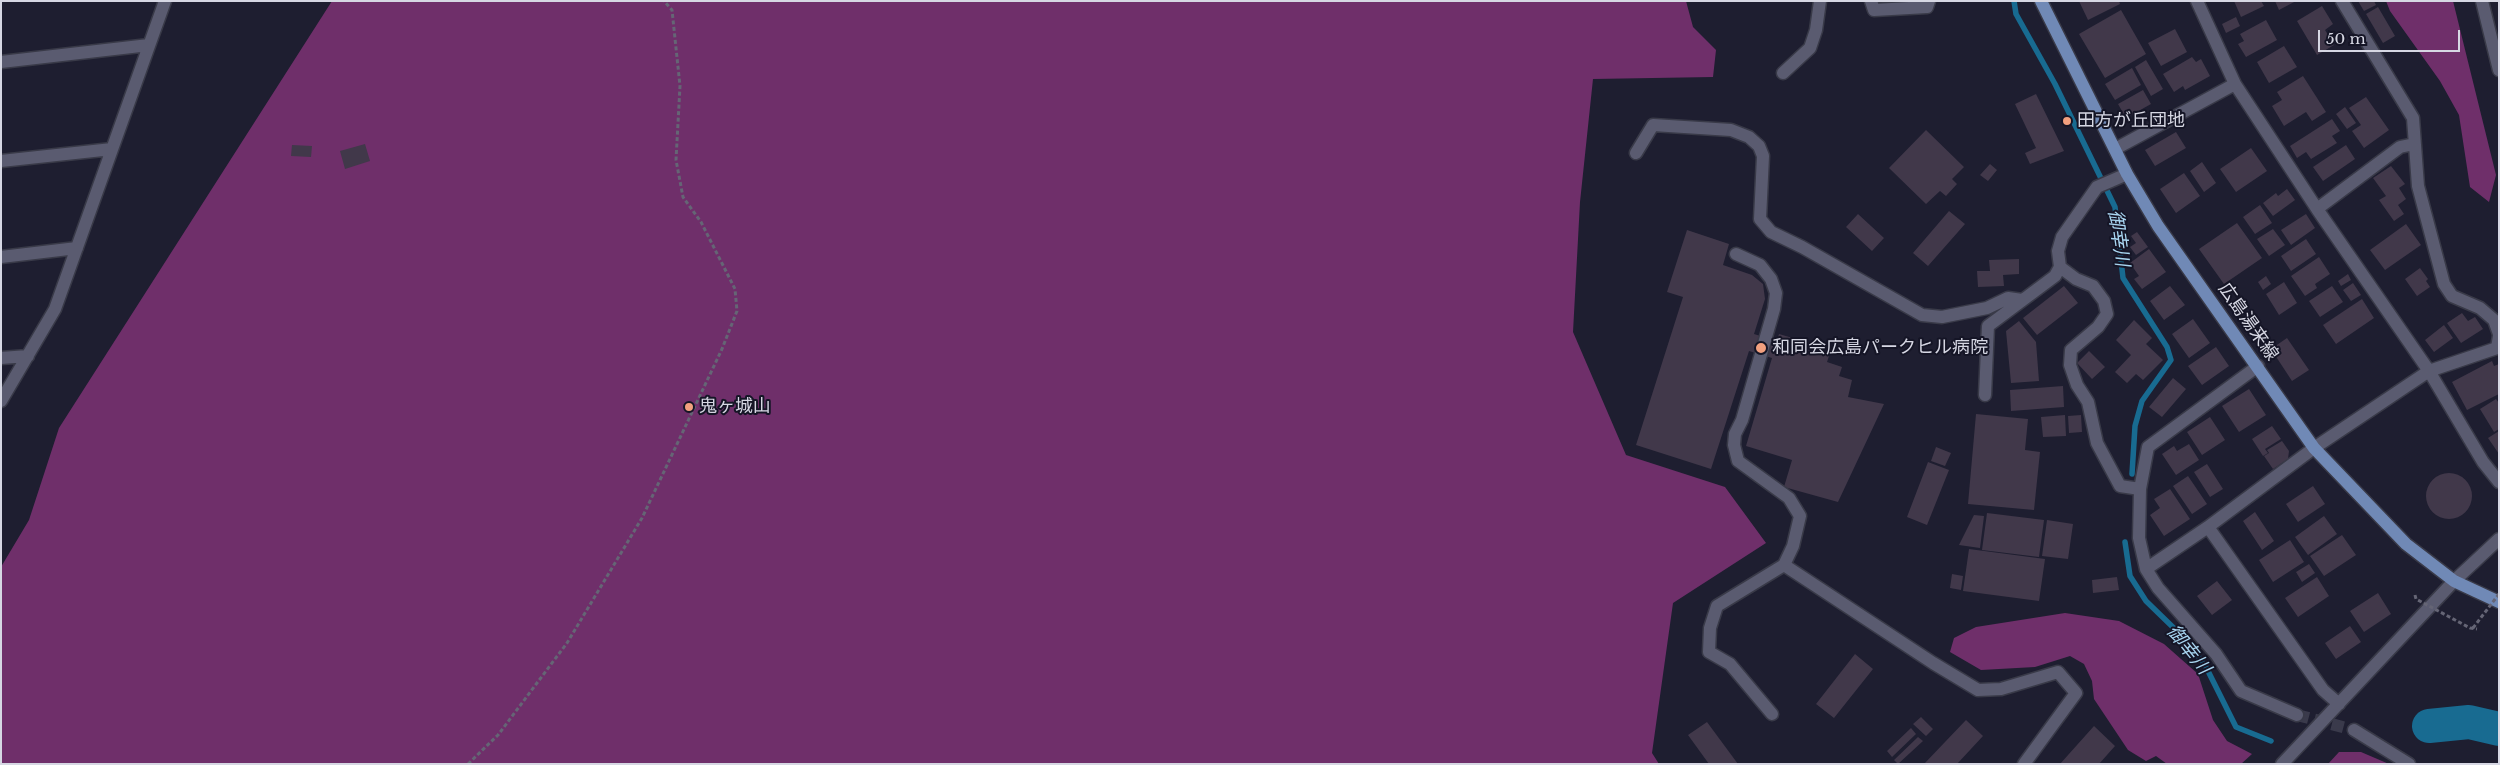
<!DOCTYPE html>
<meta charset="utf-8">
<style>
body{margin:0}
#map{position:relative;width:2500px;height:765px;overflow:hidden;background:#1e1e30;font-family:"Libre Baskerville",serif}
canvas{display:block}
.frame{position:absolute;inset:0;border:2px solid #d6d7e3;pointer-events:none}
.scale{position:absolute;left:2318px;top:30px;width:142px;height:22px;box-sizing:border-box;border:2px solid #d6d7e3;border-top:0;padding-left:6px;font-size:15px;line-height:18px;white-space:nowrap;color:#d6d7e3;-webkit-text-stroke:4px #151526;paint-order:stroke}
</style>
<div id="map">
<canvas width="2500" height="765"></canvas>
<div class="frame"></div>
<div class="scale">50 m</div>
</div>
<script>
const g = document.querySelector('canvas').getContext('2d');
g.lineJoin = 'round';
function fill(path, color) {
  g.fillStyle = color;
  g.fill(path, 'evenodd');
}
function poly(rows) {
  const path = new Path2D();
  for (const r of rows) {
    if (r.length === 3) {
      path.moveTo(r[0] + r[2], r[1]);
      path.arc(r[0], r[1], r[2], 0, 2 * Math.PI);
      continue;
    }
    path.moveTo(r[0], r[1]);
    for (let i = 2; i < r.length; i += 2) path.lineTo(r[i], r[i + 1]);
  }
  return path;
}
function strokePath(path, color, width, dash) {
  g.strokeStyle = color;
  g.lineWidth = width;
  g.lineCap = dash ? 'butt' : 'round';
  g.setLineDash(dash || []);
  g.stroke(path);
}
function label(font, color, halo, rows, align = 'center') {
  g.font = font + ' "Libre Baskerville","Noto Sans JP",serif';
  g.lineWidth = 4;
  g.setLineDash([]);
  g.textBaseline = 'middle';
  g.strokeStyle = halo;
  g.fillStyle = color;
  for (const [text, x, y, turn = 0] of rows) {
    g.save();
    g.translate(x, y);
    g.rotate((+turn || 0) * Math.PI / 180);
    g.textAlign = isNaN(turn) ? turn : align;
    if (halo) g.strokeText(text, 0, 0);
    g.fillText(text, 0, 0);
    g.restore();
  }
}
fill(poly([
 [332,1,1686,1,1693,27,1716,50,1713,77,1593,79,1580,202,1573,332,1626,455,1725,487,1766,543,1673,603,1652,753,1659,764,1,764,1,567,29,520,59,428],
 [2386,1,2453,1,2496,175,2489,202,2470,187,2459,115,2440,81,2390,11],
 [2065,613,2119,621,2164,644,2198,674,2213,720,2227,741,2252,754,2241,764,2167,764,2156,756,2146,761,2128,750,2094,699,2092,681,2084,664,2070,656,2035,667,1981,670,1950,652,1954,638,1976,627],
 [2339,752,2361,752,2389,764,2328,764]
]), '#6f2f6a');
strokePath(poly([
 [2014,1,2016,14,2055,84,2115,207,2123,278,2167,347,2171,360,2142,401,2135,426,2132,474],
 [2125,542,2130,576,2146,601,2181,635,2205,665,2236,727,2271,741]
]), '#186b91', 5.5);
strokePath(poly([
 [2429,726,2469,722,2499,729]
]), '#186b91', 34);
fill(poly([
 [2079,1,2119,1,2120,4,2088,20],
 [2234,1,2261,1,2264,6,2241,17],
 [2275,1,2296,1,2279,10],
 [2358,1,2374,1,2376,5,2364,11],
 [2322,6,2333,24,2325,30,2334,45,2317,55,2297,21],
 [2378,7,2395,36,2383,43,2366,14],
 [2121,10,2146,54,2105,78,2079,34],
 [2236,17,2240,26,2226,33,2222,24],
 [2266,20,2277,40,2246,57,2238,44,2244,41,2240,34],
 [2175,29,2187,52,2161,66,2148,43],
 [2284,46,2297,67,2269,83,2257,62],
 [2192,57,2196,62,2201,59,2210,76,2185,90,2183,86,2174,92,2163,74],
 [2146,60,2163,89,2151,96,2135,67],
 [2132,68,2141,85,2115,100,2105,84],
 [2303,76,2326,112,2312,121,2306,112,2284,126,2272,106,2282,100,2277,92],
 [2143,90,2151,104,2126,118,2118,104],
 [2036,94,2064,151,2030,164,2025,153,2036,148,2015,104],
 [2366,97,2389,130,2364,148,2352,131,2361,125,2349,108],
 [2345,107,2356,123,2347,129,2336,114],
 [2332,119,2340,131,2332,136,2337,143,2311,159,2306,152,2297,158,2290,146],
 [1926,130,1964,167,1952,179,1957,184,1946,196,1940,191,1926,204,1889,168],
 [2176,132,2186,148,2155,166,2145,150],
 [365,144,370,161,345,169,340,151],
 [292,145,312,146,311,157,291,156],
 [2346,145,2355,159,2323,181,2313,167],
 [2251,148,2267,171,2236,192,2220,169],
 [2202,162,2216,183,2204,192,2190,171],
 [1990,164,1997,170,1988,181,1980,175],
 [2391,166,2405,184,2399,188,2406,199,2398,205,2404,214,2394,221,2379,200,2386,196,2373,178],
 [2184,173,2200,196,2176,213,2160,189],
 [2287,189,2295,200,2273,216,2263,203,2276,193,2278,196],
 [2260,205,2272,223,2255,234,2243,217],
 [1949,211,1965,224,1928,266,1913,253],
 [1858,214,1884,238,1872,251,1846,227],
 [2306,214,2315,228,2291,245,2281,230],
 [2237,223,2262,258,2224,284,2199,249],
 [2406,224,2421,245,2385,270,2370,250],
 [2273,229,2285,245,2269,256,2257,239],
 [1687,230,1729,244,1723,265,1752,275,1763,284,1765,299,1754,334,1777,341,1779,334,1813,344,1811,351,1829,356,1827,362,1842,367,1839,376,1852,380,1848,397,1884,404,1838,502,1784,487,1792,460,1746,446,1772,358,1749,351,1711,469,1636,445,1683,297,1667,292],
 [2137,232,2148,247,2136,255,2130,247,2136,243,2131,236],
 [2306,239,2316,254,2291,271,2281,256],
 [2149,249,2166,272,2142,289,2134,279,2139,276,2130,263],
 [2319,257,2330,274,2315,284,2317,288,2305,296,2291,276],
 [2019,259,2019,274,2003,275,2004,286,1978,287,1977,271,1990,271,1989,260],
 [2420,268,2428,279,2426,281,2430,287,2417,296,2405,279],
 [2348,274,2351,280,2341,286,2338,281],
 [2266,276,2271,284,2263,290,2258,282],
 [2284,282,2297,303,2279,315,2266,294],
 [2353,283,2361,295,2351,301,2343,290],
 [2064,286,2078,303,2037,335,2023,318],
 [2170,286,2185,305,2164,320,2150,301],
 [2332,286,2343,302,2320,317,2309,301],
 [2362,299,2374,318,2336,344,2323,325],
 [2462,313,2468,321,2475,317,2483,329,2461,343,2447,323],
 [2193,319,2210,343,2189,358,2172,334],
 [2134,320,2152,338,2146,344,2163,360,2143,380,2136,374,2127,383,2115,372,2131,355,2116,340],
 [2019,321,2036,342,2039,381,2011,383,2006,331],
 [2444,325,2453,338,2434,352,2425,340],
 [2287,338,2309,370,2292,381,2271,349],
 [2216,347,2229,366,2202,385,2188,366],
 [2089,351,2105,367,2092,379,2077,363],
 [2492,361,2494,366,2499,364,2499,394,2467,410,2452,382],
 [2173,378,2186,389,2162,417,2149,407],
 [2063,386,2064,407,2011,411,2010,390],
 [2249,389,2266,415,2239,432,2222,406],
 [2496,399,2499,403,2499,429,2494,432,2480,409],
 [1976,414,2028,419,2025,450,2040,452,2034,510,1968,504],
 [2065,415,2066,436,2043,437,2041,417],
 [2081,415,2082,432,2069,433,2068,416],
 [2210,417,2225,440,2202,455,2187,432],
 [2272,426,2281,439,2265,449,2268,453,2263,456,2252,439],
 [2499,431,2499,454,2488,438],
 [2282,441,2289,451,2288,459,2273,469,2264,456,2269,453,2267,450],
 [2189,444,2199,460,2176,475,2162,454,2174,446,2177,451],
 [1936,447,1951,453,1945,466,1931,461],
 [1928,462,1949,470,1927,525,1907,517],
 [2207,464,2223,489,2210,497,2194,472],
 [2449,496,23],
 [2188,476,2207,504,2192,514,2173,486],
 [2313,486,2325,504,2298,522,2286,504],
 [2170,489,2190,519,2164,536,2150,515,2160,508,2154,499],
 [2255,512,2274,541,2262,550,2243,521],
 [1987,513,2044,520,2039,557,1982,550],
 [1974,515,1984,516,1980,548,1959,545],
 [2324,516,2337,534,2308,555,2295,537],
 [2047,520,2073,524,2068,559,2042,556],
 [2342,535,2356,555,2324,576,2310,556],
 [2290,540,2304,562,2273,582,2259,560],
 [1969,549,2045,559,2039,601,1963,591],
 [2309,564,2315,573,2302,582,2296,572],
 [1952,574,1963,576,1961,590,1950,588],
 [2117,577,2119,590,2093,593,2092,580],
 [2317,577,2329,596,2298,617,2285,598],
 [2217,581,2232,600,2212,615,2197,596],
 [2378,593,2391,614,2364,632,2350,611],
 [2350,626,2361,642,2336,659,2325,643],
 [1855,654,1873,669,1834,718,1816,704],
 [1921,717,1933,729,1926,736,1913,724],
 [1966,720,1983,736,1957,764,1924,764],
 [1707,722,1738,764,1709,764,1688,735],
 [2094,726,2115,746,2099,764,2060,764],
 [1911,728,1916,734,1892,757,1887,751],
 [1918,737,1923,741,1898,764,1894,760]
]), '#41384a');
strokePath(poly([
 [2297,715,2354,730]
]), '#3a3a4b', 12, [12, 6]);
const minor = poly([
 [1871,1,1874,10,1927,7,1929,1],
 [2197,1,2235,84,2317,209,2429,371,2483,462,2499,482],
 [2342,1,2413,118,2418,186,2444,284,2452,296,2480,308,2494,320,2499,334],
 [2482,1,2499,70],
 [1,62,149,45],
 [1783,73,1810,48,1816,30,1820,1],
 [2115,149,2235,84],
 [1636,153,1653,125,1731,130,1749,137,1759,146,1763,156,1760,219,1771,232,1802,247,1922,315,1942,317,1987,308,2008,298,2022,300],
 [1,161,112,149],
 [2317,209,2400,147,2414,144],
 [1736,254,1760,265,1771,279,1776,293,1774,309,1742,420,1735,434,1734,445,1738,461,1789,498,1800,516,1793,546,1784,565,1717,606,1710,628,1709,652,1730,664,1772,714],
 [1,257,77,248],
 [2060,267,2076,279,2093,286,2104,301,2107,314,2098,327,2071,350,2070,365,2077,385,2088,402,2097,443,2120,486,2140,489],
 [1,358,28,356],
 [2258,366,2148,447,2140,489,2139,538,2146,569,2158,588,2216,654,2241,691,2297,715],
 [1985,395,1988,326,2055,276,2060,267,2058,251,2062,237,2097,187,2127,174],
 [1,401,55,309,165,1],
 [2208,527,2323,690,2339,704],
 [1784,565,1933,663,1978,690,2001,689,2058,672,2076,693,2024,764],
 [2146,569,2208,527,2314,448,2429,371,2497,348,2499,336],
 [2354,730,2409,764],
 [2282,764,2454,581,2499,539]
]);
const major = poly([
 [2041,1,2127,174,2158,226,2314,448,2406,544,2454,581,2499,602]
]);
strokePath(minor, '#393a48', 15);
strokePath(major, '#393a48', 15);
strokePath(poly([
 [468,764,498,735,567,643,642,518,722,349,737,311,735,289,701,222,683,197,676,160,680,86,672,10,664,1]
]), '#656575', 3, [4, 2.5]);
strokePath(minor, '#5a5b70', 12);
strokePath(major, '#7089b6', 12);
strokePath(poly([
 [2415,595,2416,599,2470,628,2477,629],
 [2473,628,2499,594]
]), '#656575', 3, [4, 2.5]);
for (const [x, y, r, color] of [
 [2067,121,5,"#f2a07f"],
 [1761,348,6,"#f2a07f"],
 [689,407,5,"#f2a07f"]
]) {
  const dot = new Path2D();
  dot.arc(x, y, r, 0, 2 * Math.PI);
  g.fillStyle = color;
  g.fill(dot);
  strokePath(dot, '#151526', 2);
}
label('18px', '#d6d7e3', '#151526', [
 ["田方が丘団地",2077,121],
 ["和同会広島パークヒル病院",1772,348],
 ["鬼ヶ城山",699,407]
], 'left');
label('18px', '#d6d7e3', '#151526', [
 ["広島湯来線",2248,322,55]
]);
label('italic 19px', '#a9d6f1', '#151526', [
 ["御幸川",2118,238,82],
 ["御幸川",2188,650,51]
]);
</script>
